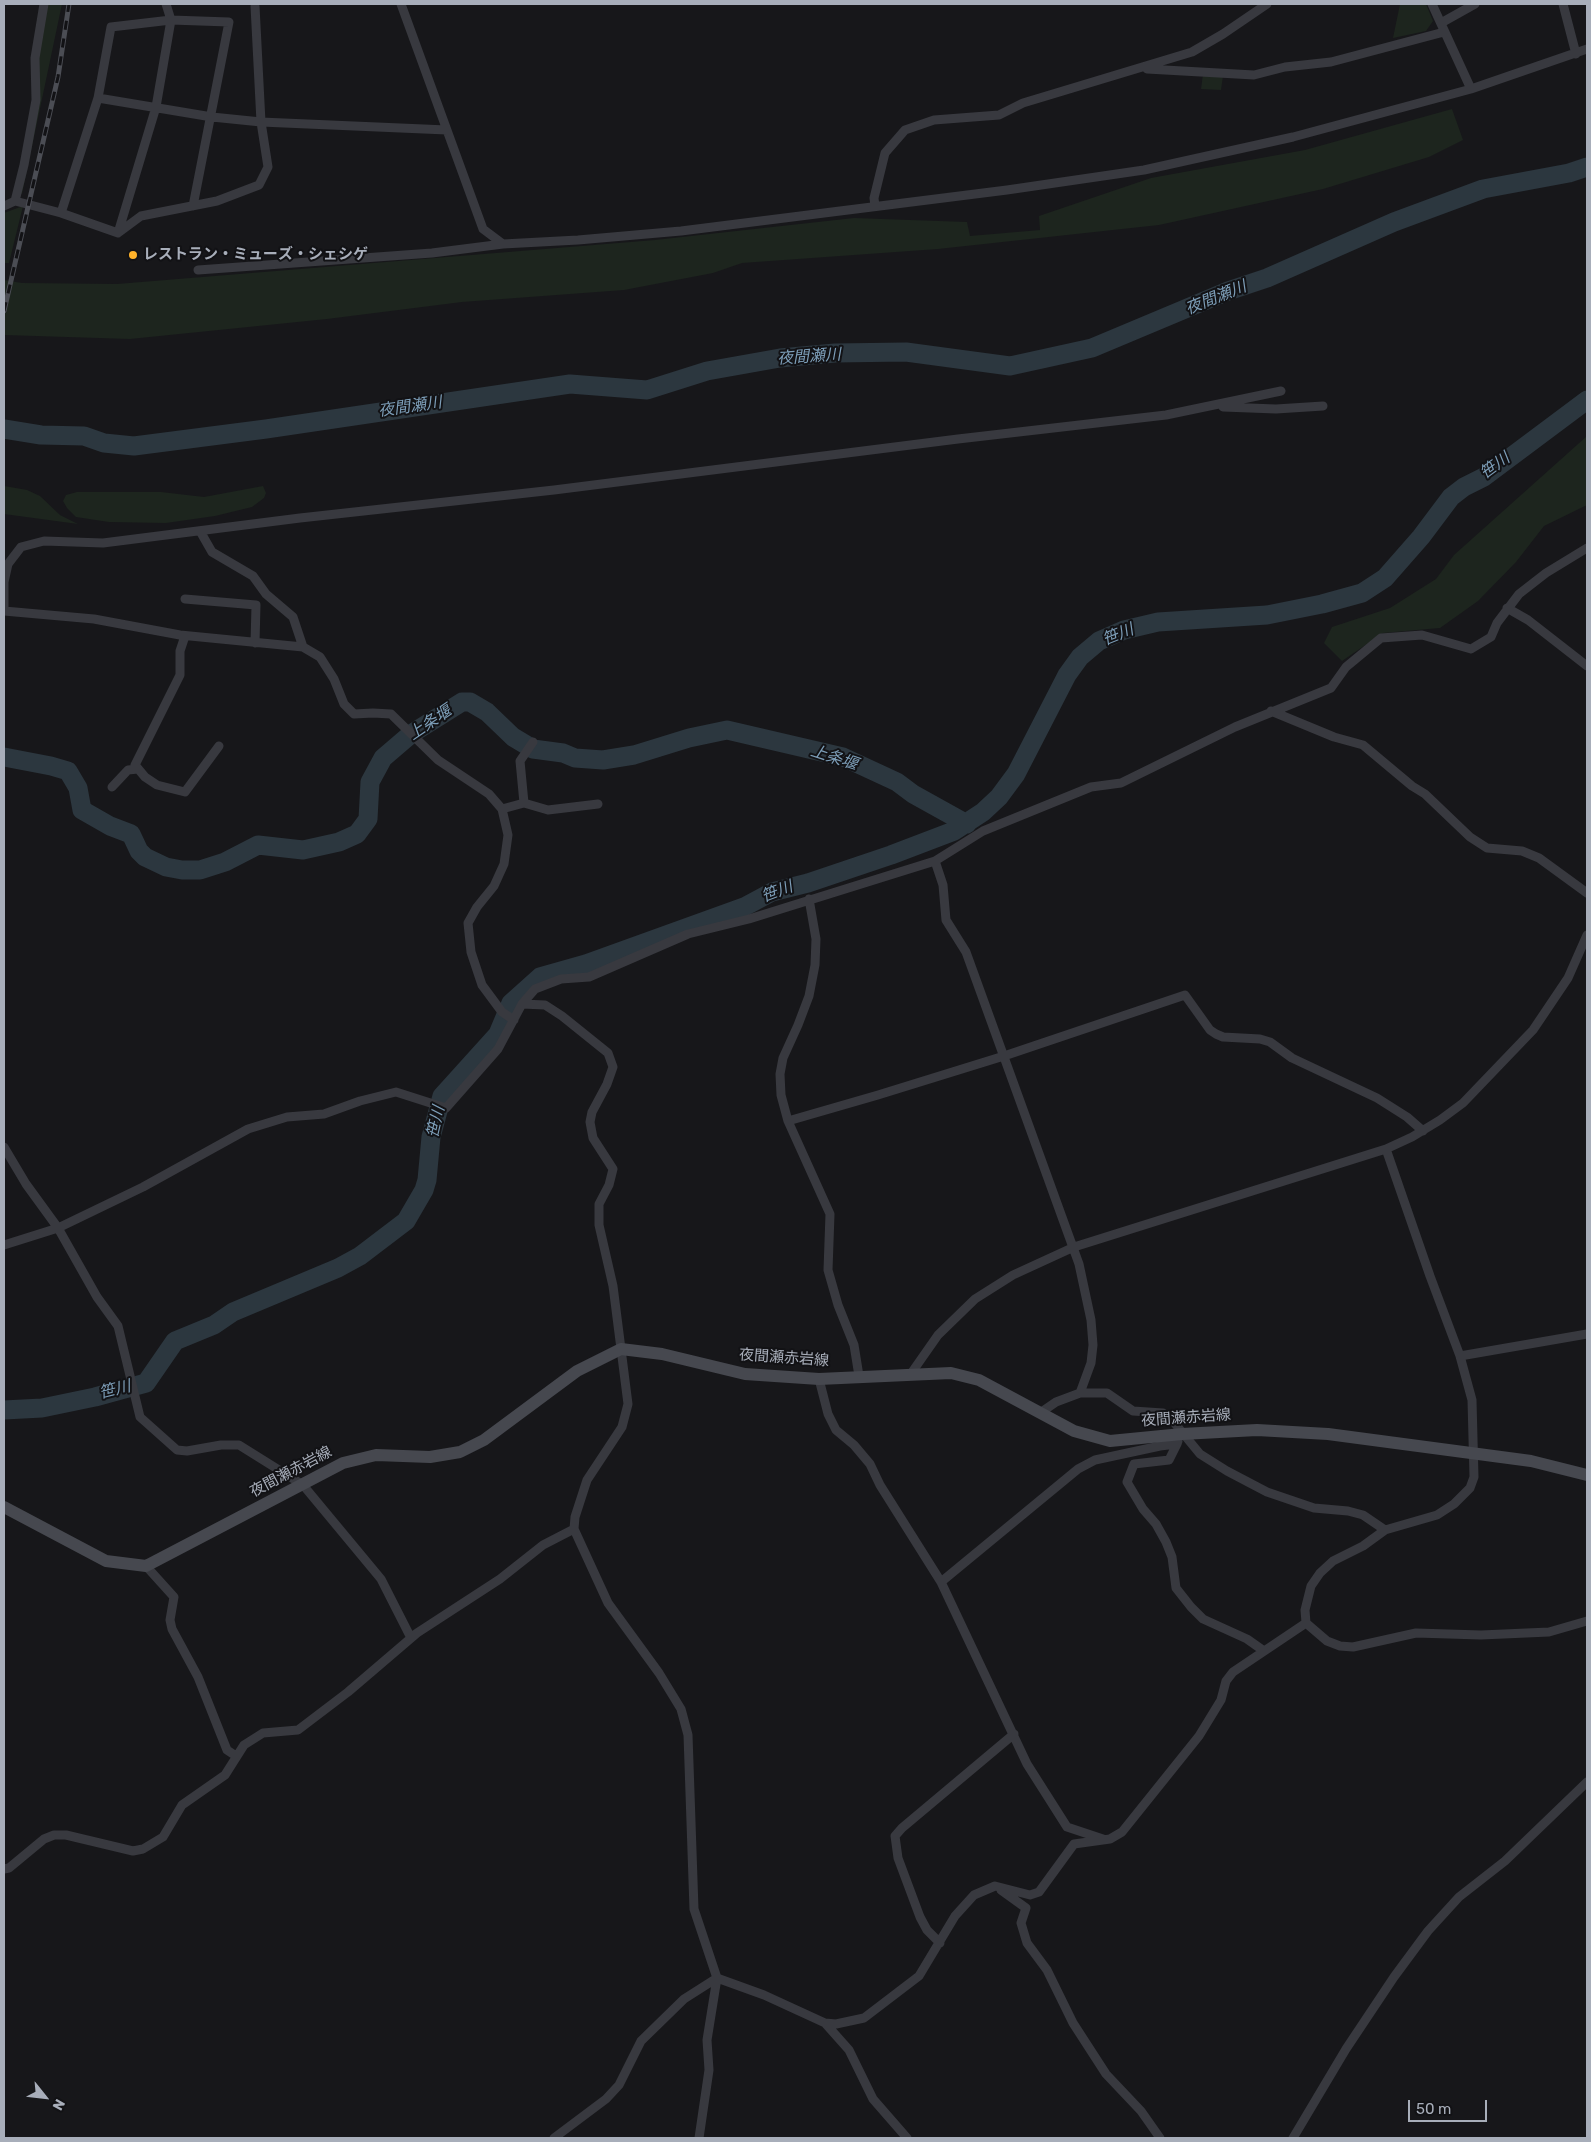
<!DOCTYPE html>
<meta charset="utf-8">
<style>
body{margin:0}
#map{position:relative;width:1591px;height:2142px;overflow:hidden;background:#17171a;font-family:Rubik,sans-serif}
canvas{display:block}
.frame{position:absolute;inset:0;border:5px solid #a8aeba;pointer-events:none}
.north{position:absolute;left:20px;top:2072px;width:50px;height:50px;-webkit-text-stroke:4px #121215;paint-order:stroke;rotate:119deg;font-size:14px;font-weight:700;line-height:20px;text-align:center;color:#a8aeba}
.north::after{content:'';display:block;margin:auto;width:18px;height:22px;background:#a8aeba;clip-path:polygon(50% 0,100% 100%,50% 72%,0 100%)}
.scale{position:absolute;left:1408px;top:2100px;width:79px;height:22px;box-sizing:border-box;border:2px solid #a8aeba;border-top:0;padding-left:6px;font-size:15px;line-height:18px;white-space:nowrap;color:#a8aeba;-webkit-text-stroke:4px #121215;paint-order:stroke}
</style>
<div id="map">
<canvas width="1591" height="2142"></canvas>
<div class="frame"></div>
<div class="north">N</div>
<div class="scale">50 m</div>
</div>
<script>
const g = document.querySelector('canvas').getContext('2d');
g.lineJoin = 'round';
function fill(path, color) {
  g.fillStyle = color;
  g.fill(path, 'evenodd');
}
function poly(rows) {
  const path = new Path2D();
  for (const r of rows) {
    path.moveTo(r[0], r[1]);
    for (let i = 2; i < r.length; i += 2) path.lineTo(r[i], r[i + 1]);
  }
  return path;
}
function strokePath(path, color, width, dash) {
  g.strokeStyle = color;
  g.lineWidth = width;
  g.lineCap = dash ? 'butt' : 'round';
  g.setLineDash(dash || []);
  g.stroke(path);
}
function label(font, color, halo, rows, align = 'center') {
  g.font = font + ' Rubik,"Noto Sans JP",sans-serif';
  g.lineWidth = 4;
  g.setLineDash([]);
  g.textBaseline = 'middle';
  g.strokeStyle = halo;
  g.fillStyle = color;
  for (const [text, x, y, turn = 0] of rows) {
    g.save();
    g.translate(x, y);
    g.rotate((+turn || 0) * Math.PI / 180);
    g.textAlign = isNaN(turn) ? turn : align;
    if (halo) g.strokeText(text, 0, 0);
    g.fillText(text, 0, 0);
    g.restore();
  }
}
fill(poly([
 [45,4,62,4,22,194,20,193],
 [1400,4,1426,4,1433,21,1426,31,1393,38],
 [1203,74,1223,76,1221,90,1201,89],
 [1452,109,1463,140,1429,157,1323,189,1159,225,938,249,742,263,713,273,624,290,462,302,327,319,130,339,4,335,4,280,22,283,117,284,655,240,854,218,967,222,970,236,1040,230,1039,216,1151,178,1305,150],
 [23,206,9,263,4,263,4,213],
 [1587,436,1587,505,1544,526,1516,562,1478,601,1440,628,1383,633,1342,661,1324,643,1332,627,1390,608,1436,579,1454,555],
 [4,486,27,490,40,496,60,515,78,524,4,514],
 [263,486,266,493,264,498,252,507,215,516,166,523,109,522,76,517,67,508,63,501,66,495,77,492,161,492,204,497]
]), '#1d251e');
strokePath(poly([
 [4,429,41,435,84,436,104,443,134,446,266,429,570,384,647,390,707,371,780,358,835,353,906,352,1010,366,1092,348,1228,291,1267,278,1394,222,1483,189,1569,173,1587,167],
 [4,757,51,766,68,771,78,788,82,810,110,826,131,834,139,851,145,857,166,867,182,870,200,870,225,862,258,845,303,850,339,842,357,834,368,819,370,782,383,758,411,734,462,702,470,702,487,712,513,737,533,749,563,753,575,758,603,760,634,755,689,738,727,730,843,757,897,782,913,794,967,824],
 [4,1410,42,1408,95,1397,146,1383,175,1341,214,1325,233,1312,338,1268,360,1256,406,1221,424,1190,427,1180,431,1137,442,1096,498,1034,511,1003,540,977,586,964,744,907,772,892,808,883,891,855,954,831,983,812,999,797,1016,774,1067,675,1080,657,1099,641,1124,630,1158,622,1267,615,1322,604,1362,593,1385,578,1421,537,1451,497,1464,487,1484,477,1587,400]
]), '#2c373f', 19);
strokePath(poly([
 [401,4,483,229,503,244,578,240,681,231,1007,190,1144,170,1293,137,1471,89,1587,49],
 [1432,4,1471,89],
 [1563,4,1576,54],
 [1441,23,1475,4],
 [1147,69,1254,75,1285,67,1331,62,1444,32],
 [98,98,212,117,261,122,447,130],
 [15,201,24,165,36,100,35,58,44,4],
 [4,206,15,201,61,213,118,233,141,216,217,201,259,185,268,167,261,122,255,6],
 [875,206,874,198,885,153,905,130,934,120,999,115,1023,103,1192,52,1223,34,1267,4],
 [61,213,98,98,111,27,171,20,229,22,193,206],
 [118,233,156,107,171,20,166,4],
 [198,270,432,253,503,244],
 [1223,407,1276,409,1323,406],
 [200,531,212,552,253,576,266,594,293,617,303,647],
 [185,599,256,605,255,643],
 [1507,608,1528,620,1587,666],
 [4,611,4,582,8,564,21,547,44,541,103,543,300,518,554,490,958,439,1166,415,1281,391],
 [4,611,94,619,180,635,303,647,320,657,334,679,344,704,354,714,373,713,391,714,438,760,489,794,502,809,508,835,504,864,494,886,477,907,468,923,471,952,482,985,502,1012,514,1020],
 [185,636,180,651,180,675,135,765,145,777,157,785,185,792,219,746],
 [1271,711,1334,737,1363,745,1412,786,1425,794,1470,837,1487,848,1522,851,1539,858,1587,893],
 [112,787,128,770,138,769],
 [524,803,548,810,598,804],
 [502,809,524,803,520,761,533,742],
 [935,861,943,885,946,920,966,952,1079,1264,1091,1320,1093,1345,1091,1363,1080,1393],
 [809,899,816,939,815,965,809,996,798,1025,783,1058,780,1074,781,1095,788,1121,830,1214,828,1270,838,1305,854,1345,859,1376],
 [522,1004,545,1005,562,1016,608,1053,613,1067,607,1084,592,1112,590,1122,593,1138,613,1169,609,1185,599,1204,599,1225,613,1286,628,1404,622,1427,587,1480,575,1517,574,1529,608,1603,659,1673,681,1709,688,1735,694,1909,717,1978,707,2040,709,2070,699,2138],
 [788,1121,878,1095,1004,1056,1185,995,1210,1030,1216,1034,1223,1037,1260,1039,1270,1042,1292,1058,1377,1098,1407,1117,1423,1131],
 [4,1147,26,1184,58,1228,97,1297,118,1326,140,1417,177,1450,187,1451,221,1445,239,1445,303,1485,381,1579,411,1638],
 [1386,1149,1430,1276,1460,1356,1472,1400,1474,1477,1470,1488,1454,1504,1437,1515,1385,1530,1363,1546,1333,1561,1320,1573,1311,1586,1305,1610,1306,1623,1327,1641,1340,1646,1353,1647,1416,1633,1481,1635,1549,1632,1587,1621],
 [4,1245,58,1228,143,1187,248,1129,287,1117,324,1114,360,1101,396,1092,446,1108,498,1049,522,1004,535,989,561,979,589,977,688,934,749,919,935,861,983,831,1091,787,1121,783,1235,727,1331,688,1346,667,1381,638,1422,635,1471,649,1491,637,1497,623,1519,594,1546,573,1587,548],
 [1460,1356,1587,1334],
 [910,1375,938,1335,975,1299,1013,1275,1074,1247,1386,1149,1412,1137,1440,1120,1463,1103,1533,1030,1568,978,1587,935],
 [819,1379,828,1414,836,1430,854,1445,870,1464,880,1485,941,1582,1027,1764,1067,1827,1103,1839],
 [1040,1413,1056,1402,1080,1393,1107,1393,1133,1411,1163,1413,1172,1420,1200,1454,1227,1471,1267,1492,1314,1508,1348,1511,1363,1515,1385,1530],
 [1177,1444,1169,1460,1134,1464,1127,1482,1143,1509,1156,1524,1166,1542,1172,1557,1176,1588,1191,1607,1203,1619,1247,1639,1264,1651],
 [146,1566,174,1597,170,1620,172,1629,198,1677,227,1750,236,1756],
 [941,1582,1078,1469,1095,1460,1160,1446,1177,1444,1178,1441],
 [4,1869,9,1868,44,1839,54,1835,66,1835,133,1851,143,1849,163,1837,182,1805,225,1775,244,1745,263,1733,298,1730,348,1692,417,1633,500,1579,543,1545,574,1529],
 [1001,1890,1026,1908,1021,1923,1027,1943,1047,1970,1073,2023,1106,2074,1141,2111,1160,2138],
 [940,1943,927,1930,920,1917,898,1858,895,1836,902,1828,1014,1734],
 [717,1978,764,1995,825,2023,836,2024,864,2018,919,1976,955,1916,974,1895,995,1886,1030,1895,1039,1892,1074,1844,1110,1839,1122,1832,1199,1736,1221,1700,1226,1681,1233,1672,1306,1623],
 [825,2023,849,2050,873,2099,907,2138],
 [554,2138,606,2099,619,2085,641,2041,684,1999,717,1978],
 [1293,2138,1346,2049,1394,1977,1428,1931,1459,1897,1505,1861,1587,1782]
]), '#38393f', 9);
strokePath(poly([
 [4,1507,106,1561,146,1566,343,1463,376,1455,430,1457,460,1452,484,1440,577,1371,621,1349,662,1354,745,1374,819,1379,951,1373,979,1380,1074,1431,1110,1441,1182,1434,1257,1430,1328,1434,1531,1461,1587,1475]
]), '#46484f', 12);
const rail = poly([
 [4,311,58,77,69,4]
]);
strokePath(rail, '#4b4d54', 5);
strokePath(rail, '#121215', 3, [9]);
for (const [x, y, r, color] of [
 [133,255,5,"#ffb22a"]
]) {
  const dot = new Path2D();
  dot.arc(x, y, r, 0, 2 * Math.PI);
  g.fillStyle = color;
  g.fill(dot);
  strokePath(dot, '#121215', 2);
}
label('bold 15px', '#a8aeba', '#121215', [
 ["レストラン・ミューズ・シェシゲ",143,255]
], 'left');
label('15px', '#a8aeba', '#121215', [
 ["夜間瀬赤岩線",784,1358,4],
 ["夜間瀬赤岩線",1186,1418,-4],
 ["夜間瀬赤岩線",291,1472,-28]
]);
label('italic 16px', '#7d9eb8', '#121215', [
 ["夜間瀬川",1216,298,-22],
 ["夜間瀬川",809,357,-4],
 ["夜間瀬川",410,407,-8],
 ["笹川",1495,466,-36],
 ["笹川",1118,635,-22],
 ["上条堰",430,723,-34],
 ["上条堰",834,758,18],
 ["笹川",777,892,-21],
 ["笹川",436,1122,-77],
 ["笹川",115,1390,-14]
]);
</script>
